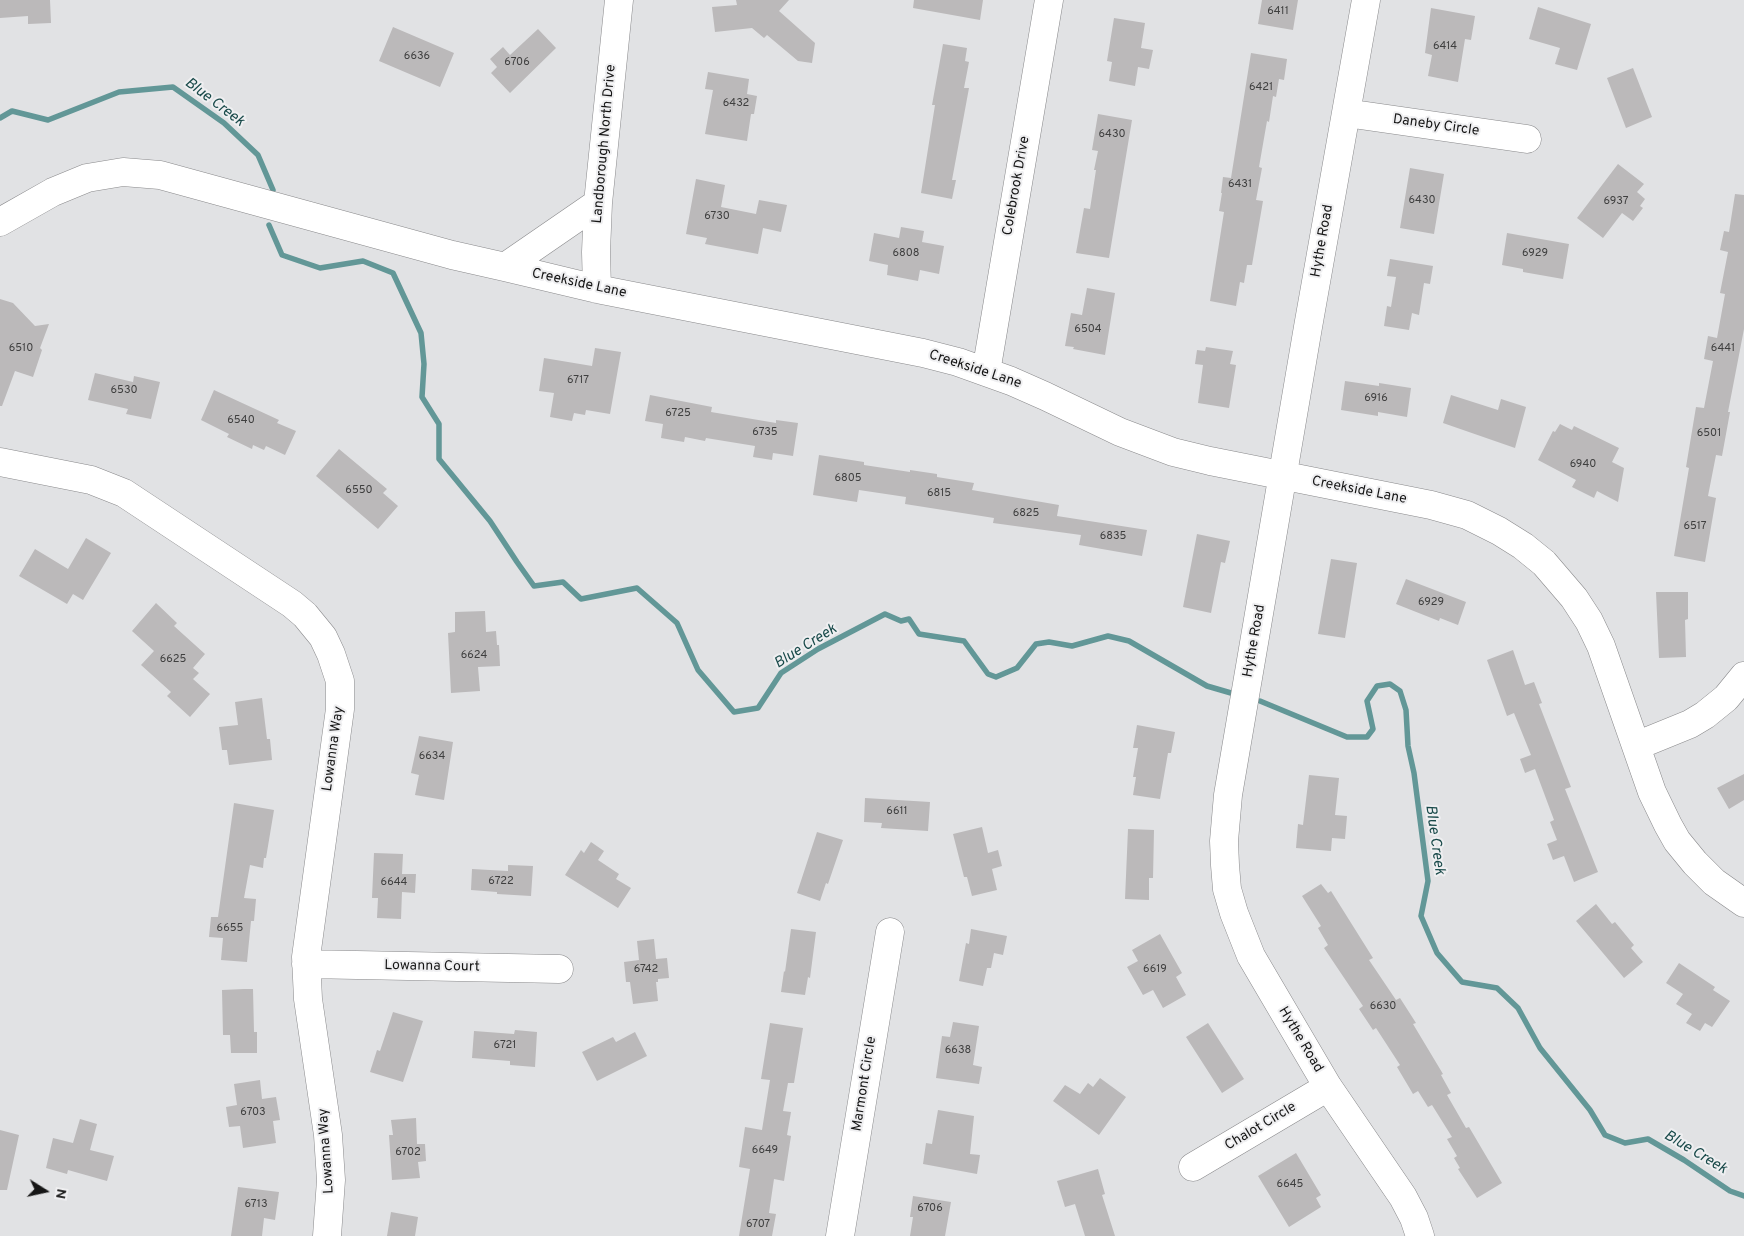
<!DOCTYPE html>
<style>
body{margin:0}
#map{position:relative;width:1744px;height:1236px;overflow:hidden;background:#e1e2e4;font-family:Overpass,sans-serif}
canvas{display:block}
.north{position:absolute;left:20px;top:1166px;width:50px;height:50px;-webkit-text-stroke:4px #efeff1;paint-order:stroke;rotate:100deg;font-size:14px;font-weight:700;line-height:20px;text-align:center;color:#161616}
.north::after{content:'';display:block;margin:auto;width:18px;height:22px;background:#161616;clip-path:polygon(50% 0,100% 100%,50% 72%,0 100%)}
</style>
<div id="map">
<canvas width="1744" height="1236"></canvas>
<div class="north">N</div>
</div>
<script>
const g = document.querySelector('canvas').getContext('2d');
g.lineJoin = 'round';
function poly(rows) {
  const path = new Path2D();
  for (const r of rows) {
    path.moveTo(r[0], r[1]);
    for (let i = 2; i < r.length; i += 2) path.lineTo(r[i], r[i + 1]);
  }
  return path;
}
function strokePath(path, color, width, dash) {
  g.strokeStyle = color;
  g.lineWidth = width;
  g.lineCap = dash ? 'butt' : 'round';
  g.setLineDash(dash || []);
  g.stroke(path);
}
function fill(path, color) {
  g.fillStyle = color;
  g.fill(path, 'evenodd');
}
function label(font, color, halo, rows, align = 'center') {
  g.font = font + ' Overpass,sans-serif';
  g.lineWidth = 4;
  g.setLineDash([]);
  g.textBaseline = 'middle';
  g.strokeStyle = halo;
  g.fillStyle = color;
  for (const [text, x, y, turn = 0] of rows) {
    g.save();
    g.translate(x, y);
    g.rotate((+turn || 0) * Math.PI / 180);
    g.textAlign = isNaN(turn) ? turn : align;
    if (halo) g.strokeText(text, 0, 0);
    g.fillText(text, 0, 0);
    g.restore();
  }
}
strokePath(poly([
 [0,118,12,111,48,120,119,92,173,87,224,123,258,155,273,190],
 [269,225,282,255,320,268,363,261,393,273,421,333,424,364,422,397,439,424,439,459,490,521,517,562,534,586,563,582,581,599,637,588,677,623,698,670,734,712,758,708,781,673,818,649,885,614,901,621,909,619,919,634,964,641,988,674,996,677,1017,668,1036,644,1049,642,1072,646,1108,636,1129,641,1207,686,1231,693],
 [1260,701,1347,737,1367,737,1373,729,1367,701,1377,686,1390,684,1400,691,1406,710,1408,746,1414,773,1428,881,1421,916,1437,953,1462,982,1497,988,1518,1008,1540,1048,1590,1110,1605,1135,1625,1143,1648,1139,1684,1160,1730,1191,1744,1196]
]), '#629797', 5.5);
fill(poly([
 [0,0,50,0,51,23,28,24,28,16,0,18],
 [736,0,789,0,779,11,815,43,812,63,798,61,767,35,764,38,752,28,715,32,712,7,737,5],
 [914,0,983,0,980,20,913,8],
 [1262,0,1298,0,1293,30,1258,24],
 [1538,7,1591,24,1577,70,1555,64,1560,48,1529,39],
 [1431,8,1475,16,1471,40,1465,39,1458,82,1428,76,1432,55,1425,53],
 [1114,18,1145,23,1141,48,1153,50,1149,69,1138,67,1135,86,1109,81,1112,62,1107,61],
 [393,27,454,53,440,87,379,61],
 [538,29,556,48,510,93,491,73,497,67,490,59,503,47,510,55],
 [943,44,967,48,965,61,969,62,964,88,969,88,952,180,956,180,952,199,921,193,935,105,932,105],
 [1251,53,1287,59,1284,80,1279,79,1276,97,1273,96,1269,122,1267,121,1259,167,1262,168,1256,200,1263,201,1252,265,1247,265,1244,283,1240,282,1236,306,1210,301,1224,212,1219,211,1222,193,1221,193,1223,177,1231,178],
 [1633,68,1652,117,1626,128,1607,78],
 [708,72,749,79,747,94,757,96,754,114,751,114,747,141,705,134,713,90,705,89],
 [1098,114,1132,120,1109,258,1076,253,1084,208,1090,209,1096,170,1094,170,1098,151,1092,150],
 [1618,164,1644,184,1637,192,1645,199,1640,206,1643,208,1633,221,1622,213,1603,238,1577,218],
 [1410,168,1444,174,1434,234,1400,228],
 [696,179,725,185,721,207,756,214,759,200,787,205,781,232,763,228,758,254,705,244,707,238,686,234],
 [1735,194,1744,195,1744,329,1728,412,1730,412,1722,456,1716,455,1708,496,1716,498,1705,562,1674,556,1689,468,1686,467,1696,407,1704,408,1713,361,1704,359,1708,336,1717,338,1725,294,1720,293,1728,252,1720,250,1724,231,1729,232],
 [901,227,924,231,922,242,944,246,939,274,920,270,918,281,887,275,888,265,869,261,874,233,899,238],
 [1507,233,1569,244,1563,279,1523,272,1523,269,1502,265],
 [1390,259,1433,266,1430,284,1424,283,1419,315,1412,313,1409,330,1384,326,1387,306,1391,307,1396,277,1387,276],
 [1087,288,1115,293,1105,355,1073,349,1074,347,1065,346,1071,313,1082,315],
 [0,299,13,303,35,326,49,324,40,348,42,350,33,377,15,371,2,406,0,406],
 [1206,347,1233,351,1230,364,1236,365,1229,408,1198,403,1203,365,1195,364,1197,350,1205,351],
 [595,348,621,352,610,414,586,410,585,415,574,413,572,421,550,417,554,393,539,391,544,358,592,366],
 [95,373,133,382,134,376,160,382,151,419,126,414,128,409,88,400],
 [1345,381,1379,386,1379,383,1411,388,1407,417,1378,412,1378,416,1341,410],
 [214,390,279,420,277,423,296,431,285,455,266,446,264,450,253,445,252,449,227,437,229,434,201,420],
 [650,395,712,407,711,412,776,423,776,420,798,423,793,456,773,453,772,460,753,457,755,446,706,438,705,441,685,437,684,442,661,438,663,424,645,421],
 [1451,395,1498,410,1501,399,1526,407,1515,448,1443,423],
 [1560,424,1572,430,1574,426,1619,448,1612,462,1624,468,1618,502,1597,491,1594,498,1572,487,1576,480,1538,460,1553,431,1555,432],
 [339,449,387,489,383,493,398,506,378,529,316,476],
 [819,455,864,462,864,465,910,472,910,470,937,474,937,477,974,483,972,490,1059,505,1057,516,1147,530,1142,556,1079,545,1081,535,993,523,994,518,905,504,906,497,859,490,857,502,813,495],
 [1197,534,1230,541,1225,563,1221,562,1211,613,1183,607],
 [86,538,111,553,83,600,73,594,67,604,19,576,35,549,68,569],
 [1331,559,1357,563,1345,638,1318,634],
 [1406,579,1466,602,1458,625,1440,618,1439,621,1396,604],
 [1656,592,1688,592,1688,619,1685,620,1686,657,1659,658],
 [156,603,177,623,174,626,205,654,193,668,199,673,193,679,210,694,190,717,167,696,171,692,141,665,154,651,132,631],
 [485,611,486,632,496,631,497,645,499,645,500,666,478,667,480,691,451,693,448,633,455,632,455,612],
 [1513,650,1525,685,1534,682,1542,703,1539,704,1571,787,1565,789,1598,872,1574,882,1564,856,1553,860,1547,844,1557,840,1550,822,1554,820,1535,769,1525,773,1520,759,1531,755,1514,713,1507,716,1487,660],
 [262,698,267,739,270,739,272,760,229,765,227,750,222,750,219,727,238,725,235,702],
 [1137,725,1175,732,1171,753,1168,753,1160,799,1133,795,1136,777,1133,777,1138,748,1133,748],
 [419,736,453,742,444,800,415,795,419,775,411,773],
 [1744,774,1744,800,1729,809,1717,788],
 [1309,775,1339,778,1335,815,1347,816,1345,839,1332,838,1331,851,1296,848,1298,824,1303,825],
 [865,798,930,802,928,831,881,828,882,823,864,822],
 [234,803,274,810,266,858,264,858,263,868,250,865,244,898,256,899,254,921,251,921,247,962,221,960,223,938,209,937,211,917,218,917],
 [982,827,988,853,998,850,1002,866,992,869,997,890,972,896,967,877,964,877,953,834],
 [1128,829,1154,830,1153,878,1149,878,1149,900,1125,899],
 [817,832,843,840,828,884,826,883,820,901,797,893],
 [591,842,604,851,598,860,619,874,616,879,631,888,618,908,565,875,581,850,584,853],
 [374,853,403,854,402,874,416,874,415,893,402,892,401,919,377,918,378,898,372,898],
 [508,865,533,866,531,896,497,894,497,892,471,890,472,869,508,871],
 [1321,884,1328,893,1331,891,1373,958,1369,960,1396,1000,1400,998,1416,1023,1413,1024,1443,1074,1441,1075,1451,1093,1447,1095,1466,1128,1469,1127,1502,1183,1477,1198,1458,1169,1460,1168,1454,1158,1457,1156,1447,1139,1452,1137,1432,1105,1428,1107,1418,1091,1413,1094,1397,1067,1400,1065,1376,1028,1373,1030,1359,1009,1363,1006,1324,948,1328,945,1318,928,1321,926,1302,896],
 [1596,904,1612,924,1615,922,1634,945,1631,948,1643,962,1624,978,1576,921],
 [791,929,816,932,810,978,808,977,805,995,781,992,784,971,785,972],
 [971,929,1007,936,1003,955,994,953,991,968,987,968,983,986,959,981,966,943,969,944],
 [1160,934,1182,973,1176,977,1186,995,1163,1008,1153,990,1143,995,1127,967,1138,961,1132,950],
 [654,939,656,959,667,958,669,978,658,979,658,982,656,982,658,1001,633,1004,630,982,626,982,624,962,639,960,637,941],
 [1679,963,1715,987,1713,990,1730,1001,1712,1027,1705,1023,1700,1031,1686,1023,1692,1014,1676,1004,1683,994,1666,983],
 [244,989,253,989,254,1032,257,1032,257,1053,231,1053,230,1035,223,1035,222,990],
 [393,1012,423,1021,403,1082,370,1072,377,1050,380,1051],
 [953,1022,979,1026,973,1065,982,1067,979,1084,936,1078,942,1036,950,1037],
 [770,1023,803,1028,794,1083,788,1083,783,1111,791,1112,787,1135,791,1136,784,1181,774,1179,769,1213,776,1214,772,1236,739,1236,750,1169,739,1167,745,1127,762,1130,770,1080,761,1079],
 [1208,1023,1244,1079,1222,1093,1186,1037],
 [515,1030,537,1032,535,1067,510,1065,510,1061,472,1058,474,1031,514,1034],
 [635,1032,647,1056,597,1081,582,1052,613,1037,616,1042],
 [1100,1078,1126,1097,1099,1135,1053,1101,1065,1085,1080,1094,1088,1083,1093,1087],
 [260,1080,262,1099,276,1097,280,1120,273,1121,276,1143,243,1148,240,1126,229,1127,226,1107,237,1105,234,1084],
 [938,1110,974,1116,970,1154,980,1155,977,1174,923,1164,926,1143,932,1144],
 [416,1118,417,1144,425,1144,426,1161,418,1162,420,1178,392,1180,389,1135,393,1135,391,1120],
 [80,1119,97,1124,90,1150,114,1156,107,1181,68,1170,67,1174,46,1168,53,1138,73,1143],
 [0,1130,19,1135,7,1190,0,1190],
 [1296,1153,1321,1195,1316,1198,1321,1207,1289,1227,1258,1176],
 [1098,1169,1105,1194,1102,1195,1115,1236,1085,1236,1075,1204,1065,1207,1057,1181],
 [238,1187,279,1192,275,1220,264,1218,262,1236,231,1236],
 [913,1196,951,1202,945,1236,910,1236,913,1217,910,1217],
 [391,1212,418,1217,415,1236,387,1236]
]), '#bbb9ba');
const minor = poly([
 [1366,0,1308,327,1228,795,1224,841,1225,865,1227,889,1234,913,1251,956,1328,1087,1403,1197,1414,1218,1420,1236],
 [1346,113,1527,139],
 [0,222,53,192,87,178,123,172,160,175,452,255,505,267,597,289,923,353,958,362,1011,381,1045,396,1120,432,1173,452,1210,461,1431,505,1467,515,1499,531,1523,546,1544,563,1574,598,1589,621,1601,646,1652,792,1668,825,1677,841,1695,863,1714,882,1744,903],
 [505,267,598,203],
 [597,289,596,252,598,203,619,0],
 [986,372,1049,0],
 [0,462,91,480,124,493,292,604,305,615,323,637,331,654,340,681,340,709,306,957,308,999,328,1135,331,1180,327,1236],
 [1636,746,1690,724,1705,715,1726,698,1744,676],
 [306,964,559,969],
 [1193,1167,1328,1087],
 [840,1236,890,932]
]);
strokePath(minor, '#89898b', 29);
strokePath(minor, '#fff', 28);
label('11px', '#3f3f3f', null, [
 ["6411",1278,12],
 ["6414",1445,47],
 ["6636",417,57],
 ["6706",517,63],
 ["6421",1261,88],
 ["6432",736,104],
 ["6430",1112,135],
 ["6431",1240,185],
 ["6430",1422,201],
 ["6937",1616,202],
 ["6730",717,217],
 ["6808",906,254],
 ["6929",1535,254],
 ["6504",1088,330],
 ["6510",21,349],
 ["6441",1723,349],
 ["6717",578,381],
 ["6530",124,391],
 ["6916",1376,399],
 ["6725",678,414],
 ["6540",241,421],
 ["6735",765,433],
 ["6501",1709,434],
 ["6940",1583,465],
 ["6805",848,479],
 ["6550",359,491],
 ["6815",939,494],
 ["6825",1026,514],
 ["6517",1695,527],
 ["6835",1113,537],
 ["6929",1431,603],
 ["6624",474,656],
 ["6625",173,660],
 ["6634",432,757],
 ["6611",897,812],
 ["6722",501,882],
 ["6644",394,883],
 ["6655",230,929],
 ["6742",646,970],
 ["6619",1155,970],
 ["6630",1383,1007],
 ["6721",505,1046],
 ["6638",958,1051],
 ["6703",253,1113],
 ["6649",765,1151],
 ["6702",408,1153],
 ["6645",1290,1185],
 ["6713",256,1205],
 ["6706",930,1209],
 ["6707",758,1225]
]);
label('14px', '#161616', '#efeff1', [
 ["Daneby Circle",1436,126,8],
 ["Landborough North Drive",605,144,-85],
 ["Colebrook Drive",1017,186,-80],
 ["Hythe Road",1323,241,-80],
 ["Creekside Lane",579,284,12],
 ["Creekside Lane",975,370,18],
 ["Creekside Lane",1359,491,11],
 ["Hythe Road",1255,641,-80],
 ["Lowanna Way",334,749,-82],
 ["Lowanna Court",432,967,1],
 ["Hythe Road",1300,1040,59],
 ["Marmont Circle",865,1084,-81],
 ["Chalot Circle",1261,1127,-31],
 ["Lowanna Way",327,1151,-94]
]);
label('italic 15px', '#184949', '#efeff1', [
 ["Blue Creek",214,103,37],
 ["Blue Creek",806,647,-32],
 ["Blue Creek",1434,840,82],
 ["Blue Creek",1695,1153,31]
]);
</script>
